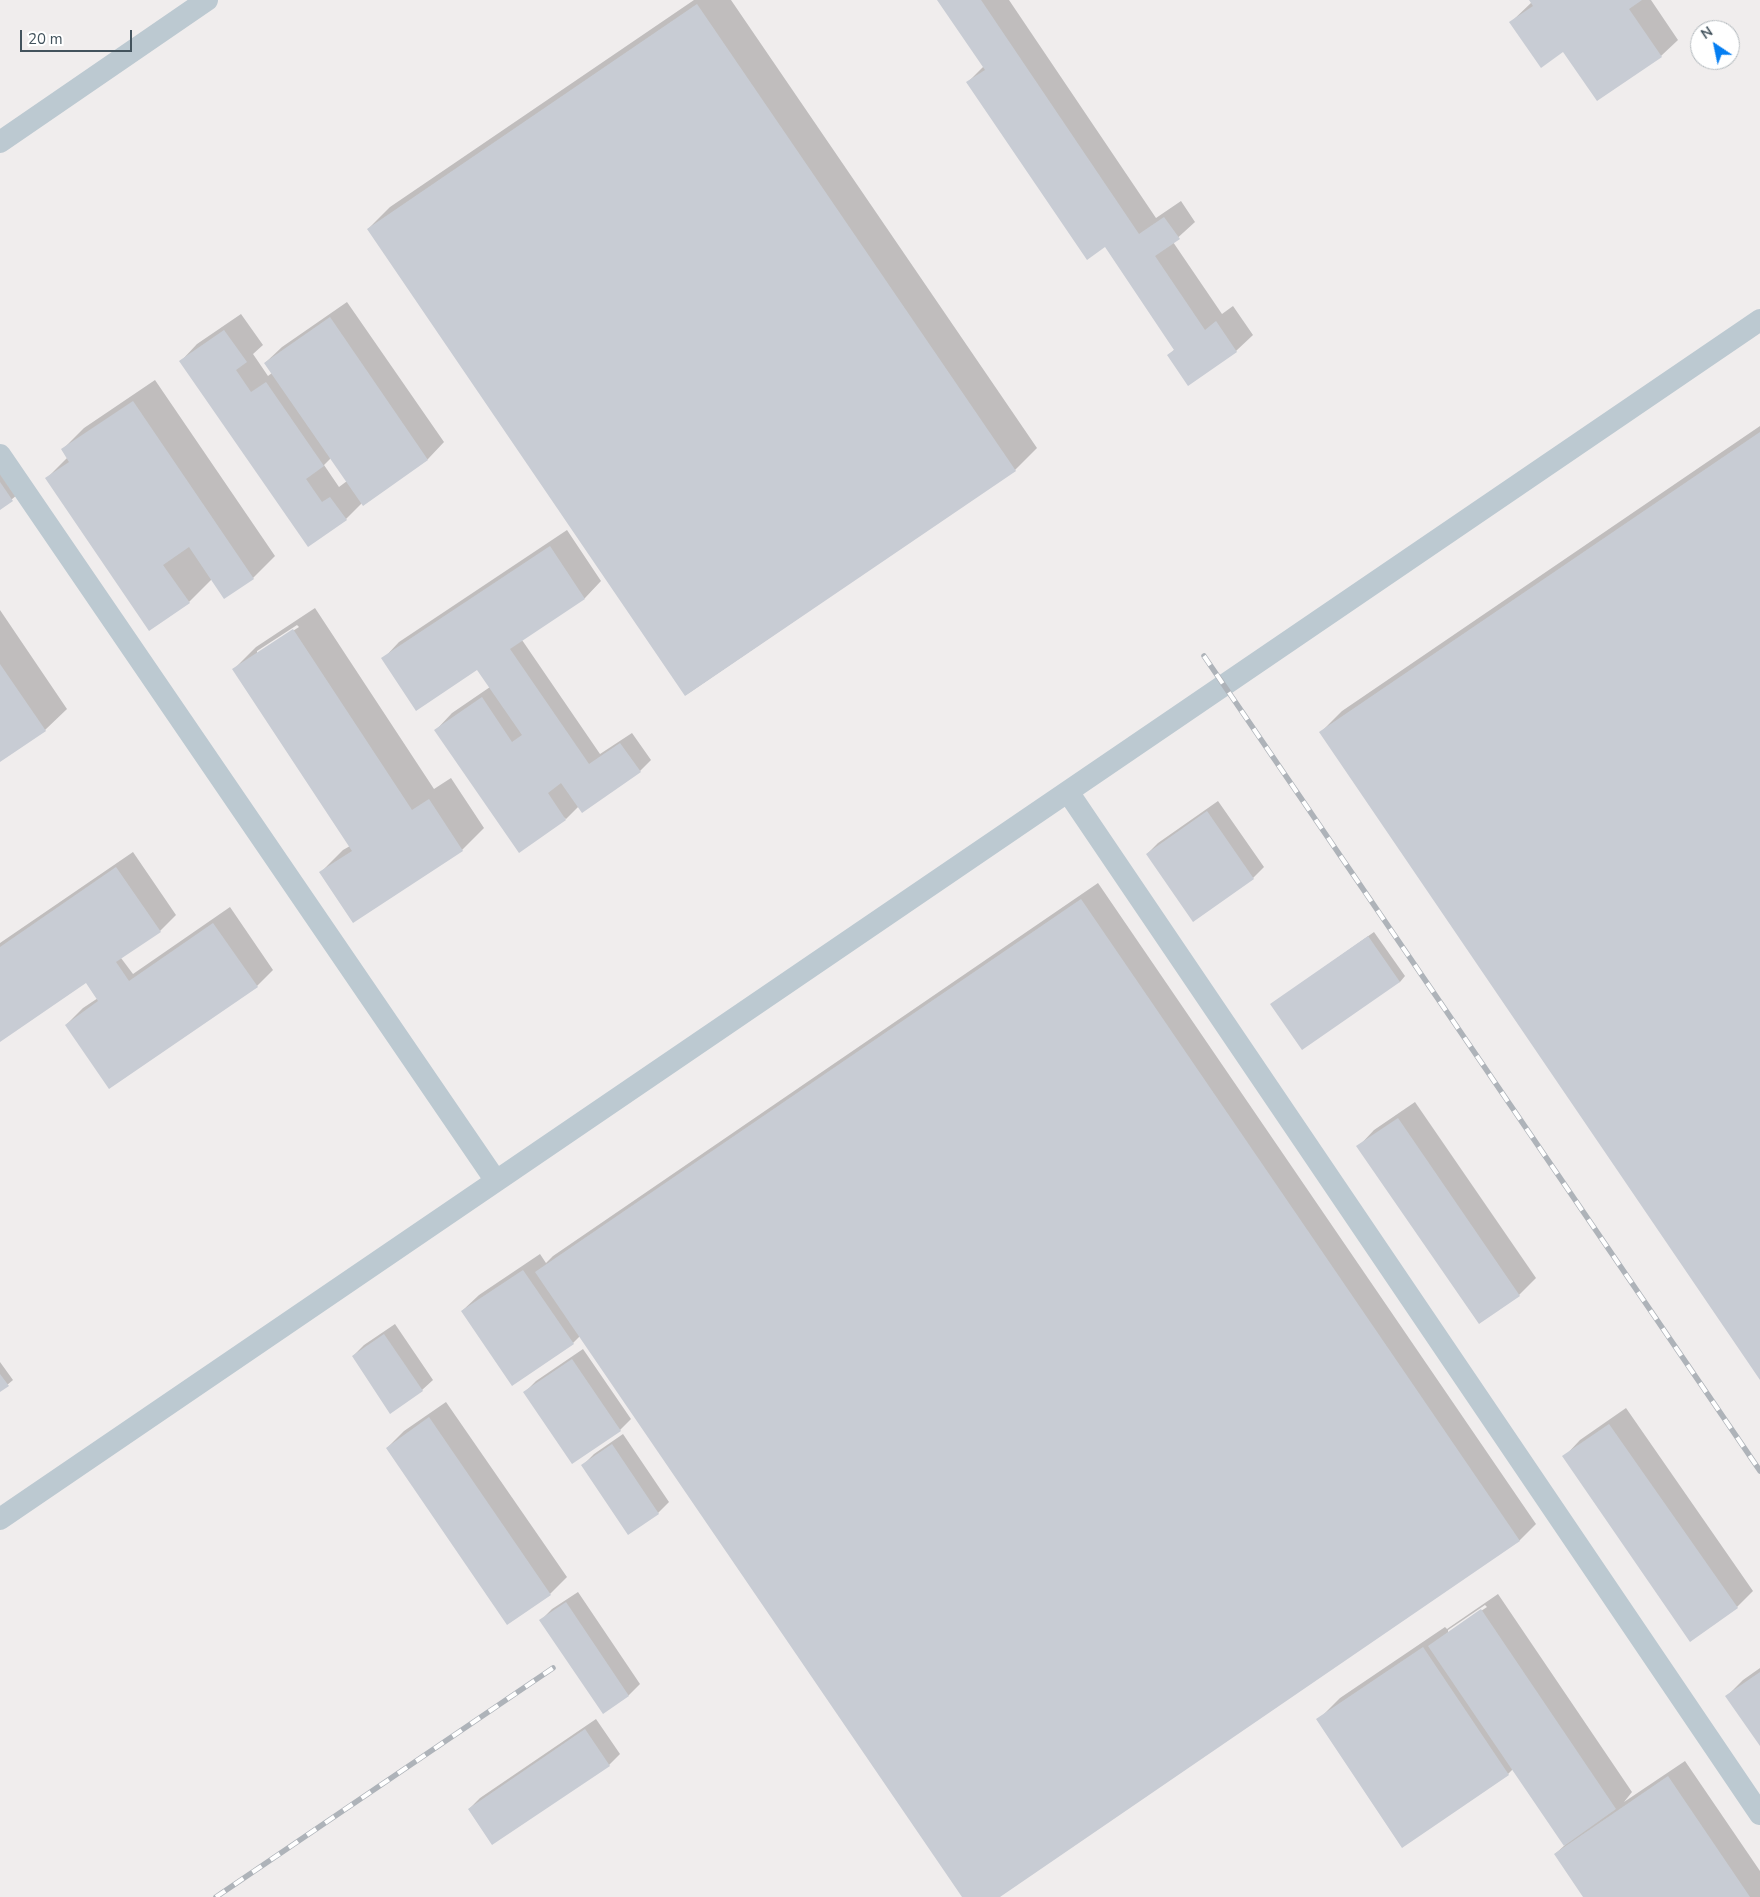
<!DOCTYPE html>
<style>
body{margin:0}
#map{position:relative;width:1760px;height:1897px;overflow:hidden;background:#f0eded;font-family:"Nunito Sans",sans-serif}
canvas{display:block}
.north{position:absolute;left:1690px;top:20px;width:50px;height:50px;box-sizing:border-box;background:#fff;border:1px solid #b4babe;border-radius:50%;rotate:326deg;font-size:14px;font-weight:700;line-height:20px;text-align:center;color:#43535d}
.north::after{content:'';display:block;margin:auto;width:18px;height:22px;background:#057ef2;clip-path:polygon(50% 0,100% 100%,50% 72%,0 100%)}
.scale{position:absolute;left:20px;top:30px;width:112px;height:22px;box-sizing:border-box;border:2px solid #43535d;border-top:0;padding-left:6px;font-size:15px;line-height:18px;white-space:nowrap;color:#43535d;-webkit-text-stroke:4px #fff;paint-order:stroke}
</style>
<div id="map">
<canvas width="1760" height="1897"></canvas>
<div class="north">N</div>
<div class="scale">20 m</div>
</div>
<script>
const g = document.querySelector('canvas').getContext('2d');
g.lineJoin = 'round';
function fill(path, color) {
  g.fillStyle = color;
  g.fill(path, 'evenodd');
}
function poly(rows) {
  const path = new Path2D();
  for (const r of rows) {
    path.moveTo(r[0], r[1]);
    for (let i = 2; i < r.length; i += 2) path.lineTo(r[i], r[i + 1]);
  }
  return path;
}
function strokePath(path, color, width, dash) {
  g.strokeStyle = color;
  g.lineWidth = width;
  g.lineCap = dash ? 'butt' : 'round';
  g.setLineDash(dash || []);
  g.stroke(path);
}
fill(poly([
 [694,0,731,0,1037,448,1015,470,686,695,368,229,390,207],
 [939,0,1009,0,1156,218,1181,201,1195,222,1173,242,1222,314,1233,306,1253,335,1236,351,1169,355,1175,349,1105,245,967,83,984,66],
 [1530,0,1651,0,1678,40,1661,56,1564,50,1511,22,1532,2],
 [347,302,444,442,428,459,362,503,346,519,309,545,181,361,197,344,241,314,263,345,253,354,268,376,272,373,265,363,282,347],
 [331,458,347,481,339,487,324,465],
 [155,380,275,556,253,578,212,579,189,602,47,478,68,457,62,450,84,428],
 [1760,426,1760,1378,1321,732,1342,711],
 [0,470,17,495,0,509],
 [567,530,601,581,585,598,522,640,600,754,632,733,651,760,640,771,579,806,566,819,436,730,452,713,490,687,478,669,383,659,399,642],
 [315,608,434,789,451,778,484,828,462,850,321,872,343,850,350,846,234,669,256,647],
 [297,625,299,627,257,654,257,651],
 [0,610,67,709,45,730,0,761],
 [1218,801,1264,867,1253,878,1147,854,1158,843],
 [133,852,176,915,160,931,121,958,133,974,230,907,273,970,257,986,66,1025,83,1008,98,998,86,982,0,1041,0,943],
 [1098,883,1536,1524,1520,1540,998,1897,963,1897,580,1336,573,1343,462,1311,479,1295,540,1254,546,1263,553,1256],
 [1374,932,1405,976,1400,982,1272,1004],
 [1415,1102,1536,1278,1519,1295,1479,1323,1358,1147,1374,1130],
 [395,1324,433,1380,422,1390,353,1356,364,1345],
 [583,1349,631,1419,620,1430,525,1392,536,1381],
 [0,1362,13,1380,0,1391],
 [446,1402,567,1577,550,1594,387,1448,404,1431],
 [1626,1408,1753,1591,1737,1607,1564,1457,1580,1440],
 [623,1434,669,1502,658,1513,583,1465,594,1454],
 [578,1592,640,1684,629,1695,603,1712,541,1620,552,1609],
 [1498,1594,1632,1792,1624,1802,1685,1761,1760,1871,1760,1897,1584,1897,1555,1854,1565,1845,1513,1769,1508,1774,1318,1720,1340,1698,1445,1627,1447,1629],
 [1485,1605,1487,1607,1448,1633,1448,1630],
 [1760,1668,1760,1744,1727,1696,1743,1680],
 [596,1719,620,1754,609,1765,469,1809,480,1798]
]), '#0003');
fill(poly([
 [937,0,981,0,1139,234,1164,217,1180,239,1155,256,1205,330,1216,321,1237,352,1188,386,1167,355,1174,350,1105,247,1087,260,966,82,985,70],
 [1529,0,1642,0,1629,9,1662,57,1597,101,1563,52,1541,68,1509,22,1533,6],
 [697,4,1016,471,685,696,367,229],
 [330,317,428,460,363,506,264,363],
 [224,330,247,362,236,370,251,392,266,382,324,466,306,479,322,502,330,497,347,520,308,547,179,361],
 [133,401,254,579,224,599,189,547,163,565,190,603,149,631,45,478,69,462,61,449],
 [1760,432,1760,1380,1319,732],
 [0,482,13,501,0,510],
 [550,546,585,599,510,649,589,764,620,743,641,772,582,813,561,783,548,793,566,820,519,853,434,730,482,697,512,742,522,735,477,670,416,711,381,658],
 [293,629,412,810,429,799,463,851,353,923,319,872,352,851,232,669],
 [0,664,46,731,0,762],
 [1207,811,1254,879,1193,922,1146,854],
 [116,867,161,932,116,962,129,981,213,923,258,987,109,1089,65,1025,98,1001,86,983,0,1042,0,947],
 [1081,899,1520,1541,1000,1897,962,1897,535,1272],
 [1368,936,1400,982,1302,1050,1270,1004],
 [1398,1118,1520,1296,1479,1324,1356,1146],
 [523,1270,574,1344,512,1386,461,1311],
 [384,1334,423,1391,390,1414,352,1356],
 [572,1359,621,1431,572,1464,523,1392],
 [0,1374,9,1386,0,1392],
 [429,1417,551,1595,507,1625,386,1448],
 [1609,1424,1738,1608,1690,1642,1562,1456],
 [612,1444,659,1514,628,1535,581,1465],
 [566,1602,629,1696,603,1714,539,1620],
 [1481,1609,1616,1809,1564,1846,1428,1646],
 [1423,1647,1509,1775,1402,1848,1316,1719],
 [1760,1672,1760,1746,1725,1696],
 [585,1729,610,1766,492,1845,468,1809],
 [1668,1776,1750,1897,1583,1897,1554,1854]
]), '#c8ccd4');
strokePath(poly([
 [0,142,207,0],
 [0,455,496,1181],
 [1068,792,1760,1814],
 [0,1519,1760,320]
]), '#bcc9d1', 22);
const rail = poly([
 [1204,656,1760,1471],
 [216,1897,553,1668]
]);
strokePath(rail, '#aeb3b9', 5.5);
strokePath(rail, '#fff', 4, [11]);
</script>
